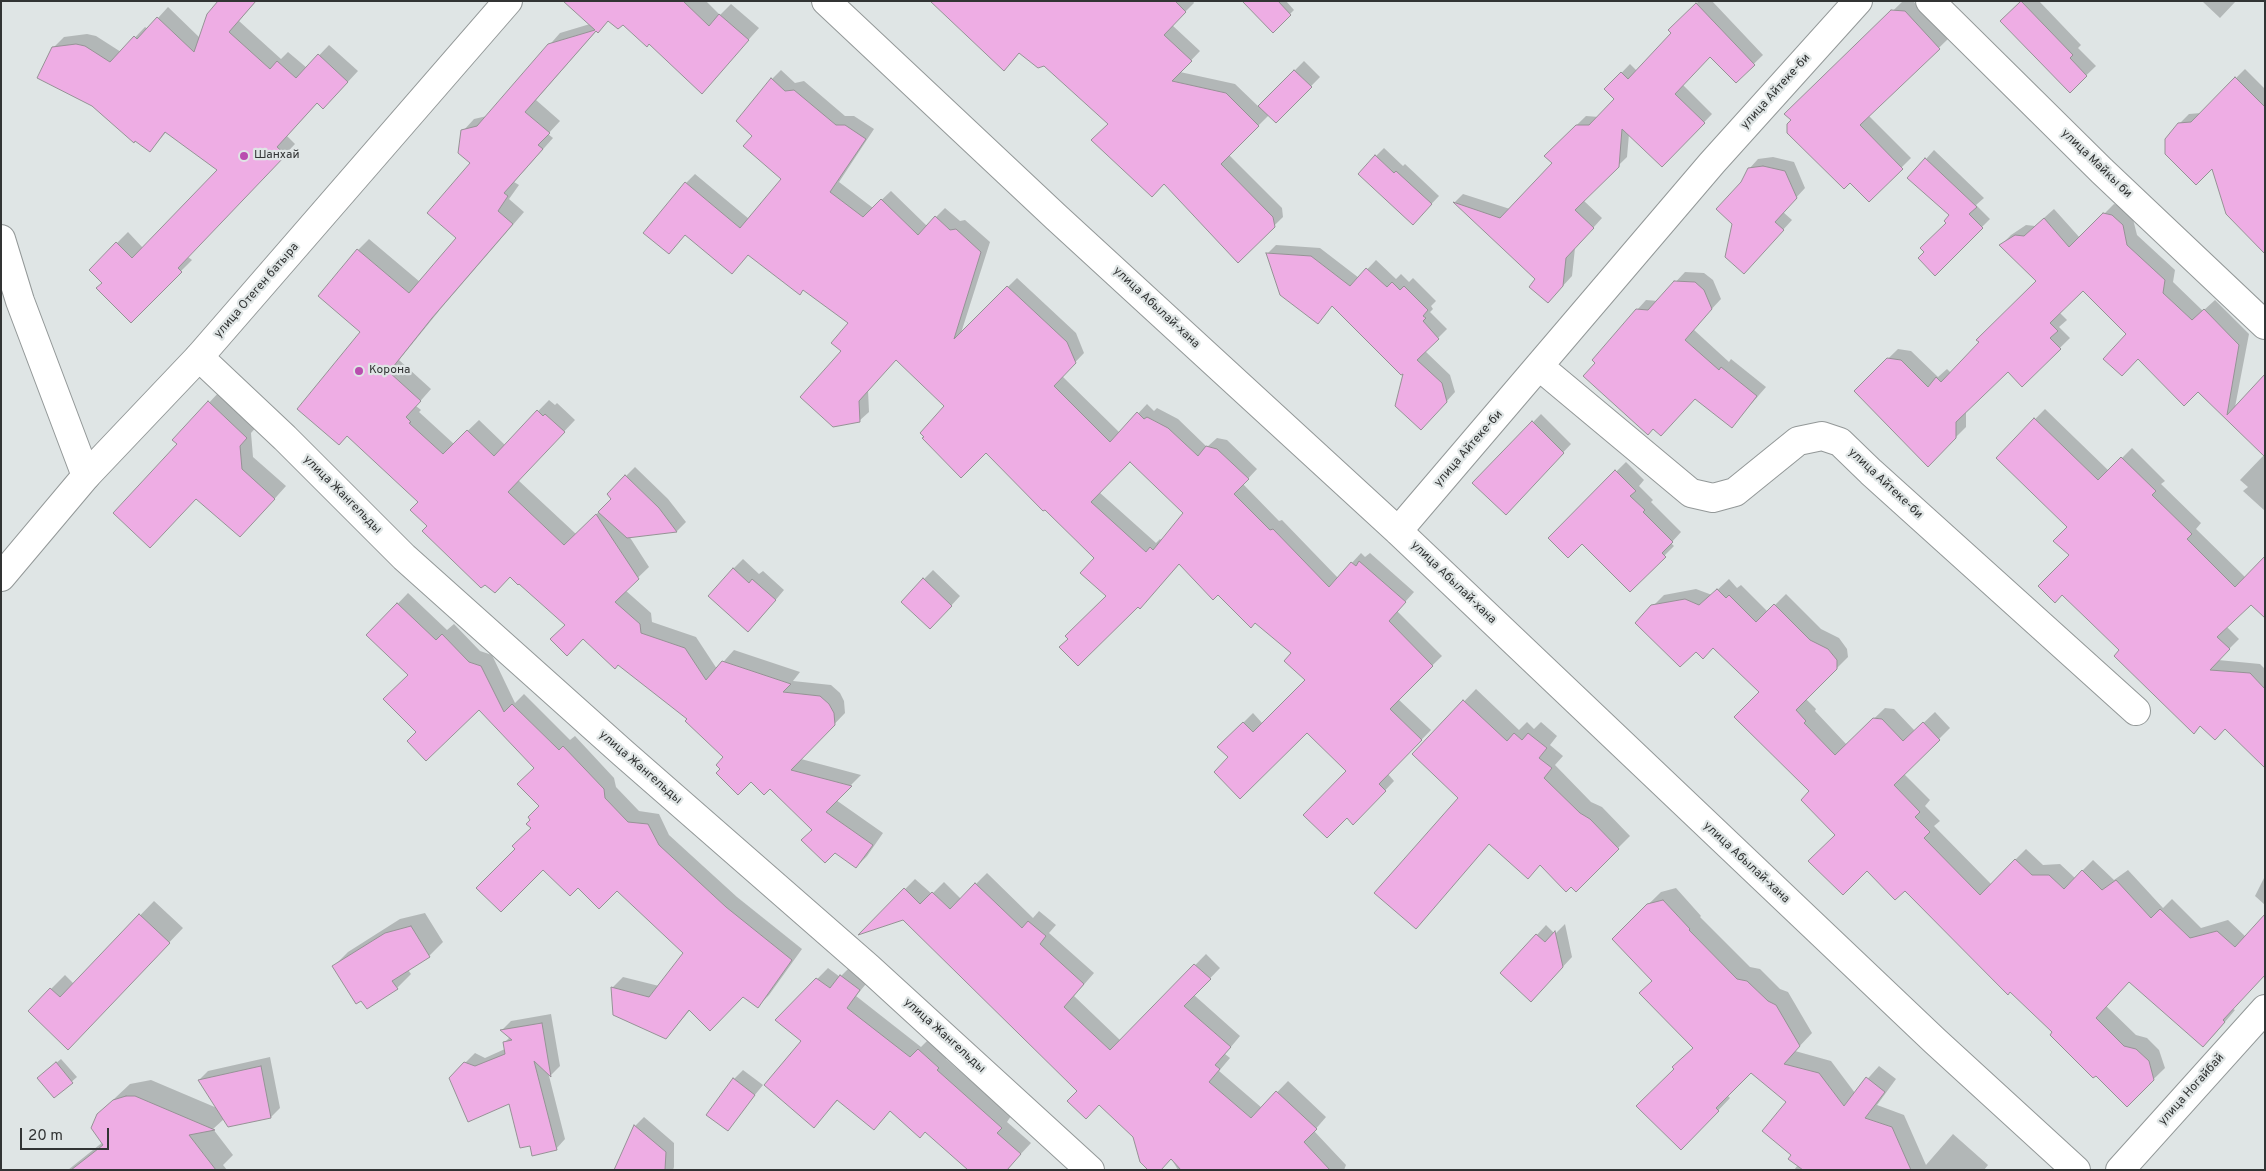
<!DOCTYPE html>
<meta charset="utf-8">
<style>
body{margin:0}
#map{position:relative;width:2266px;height:1171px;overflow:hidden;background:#dfe5e5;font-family:Overpass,sans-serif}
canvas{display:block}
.frame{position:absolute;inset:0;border:2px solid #323434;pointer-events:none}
.scale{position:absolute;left:20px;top:1128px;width:89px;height:22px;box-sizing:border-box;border:2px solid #323434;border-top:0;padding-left:6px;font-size:15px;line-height:18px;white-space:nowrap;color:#323434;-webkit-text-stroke:4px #dfe5e5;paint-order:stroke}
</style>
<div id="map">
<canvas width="2266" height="1171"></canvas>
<div class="frame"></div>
<div class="scale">20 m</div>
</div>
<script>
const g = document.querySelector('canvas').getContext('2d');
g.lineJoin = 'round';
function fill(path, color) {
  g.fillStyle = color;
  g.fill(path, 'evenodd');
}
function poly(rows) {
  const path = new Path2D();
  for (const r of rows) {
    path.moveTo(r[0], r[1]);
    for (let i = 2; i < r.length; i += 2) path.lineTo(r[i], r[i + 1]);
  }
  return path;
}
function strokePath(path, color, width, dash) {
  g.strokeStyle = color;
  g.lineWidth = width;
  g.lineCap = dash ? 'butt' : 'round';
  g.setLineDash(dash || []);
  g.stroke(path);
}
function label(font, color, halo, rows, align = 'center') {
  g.font = font + ' Overpass,sans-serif';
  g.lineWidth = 4.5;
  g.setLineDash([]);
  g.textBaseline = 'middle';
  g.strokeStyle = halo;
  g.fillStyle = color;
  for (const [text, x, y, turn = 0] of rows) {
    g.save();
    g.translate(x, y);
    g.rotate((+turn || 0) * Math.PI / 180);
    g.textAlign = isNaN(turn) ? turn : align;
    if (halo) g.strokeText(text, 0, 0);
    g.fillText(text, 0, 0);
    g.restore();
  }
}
fill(poly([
 [256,1,239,21,281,59,288,52,307,68,329,45,358,71,334,97,318,102,287,136,295,144,188,257,192,260,131,321,103,283,90,270,128,232,143,248,219,169,167,131,150,151,53,48,64,37,87,34,96,36,121,52,145,27,148,29,168,7,200,38],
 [574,1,706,1,720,15,731,4,759,28,702,92,649,43,623,23,609,20,597,30,536,100,560,121,548,134,553,138,514,182,519,185,509,199,524,212,443,306,399,360,431,389,416,406,421,410,419,412,454,444,479,420,505,445,549,400,555,405,557,403,575,420,518,480,576,534,613,498,608,494,635,467,668,499,686,522,677,531,629,536,649,567,625,590,651,613,652,622,696,637,717,669,734,650,800,672,793,681,831,685,840,693,844,701,845,713,801,759,861,775,836,800,883,833,867,856,856,867,813,829,770,787,722,769,725,757,689,719,567,625,510,576,429,526,362,332,358,250,369,239,420,282,458,238,471,163,463,131,474,119,487,116,560,33,590,24],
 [951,1,1193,1,1194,3,1172,25,1200,51,1180,72,1235,84,1259,107,1304,61,1320,77,1276,122,1269,115,1229,155,1282,208,1283,217,1238,261,1109,123,1045,64,1020,52,1004,69],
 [1263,1,1286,1,1294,10,1273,31],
 [1699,1,1712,1,1763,55,1736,81,1710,56,1683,85,1712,114,1662,166,1629,134,1627,157,1583,200,1602,218,1575,248,1572,276,1548,302,1537,279,1455,202,1463,194,1510,209,1553,163,1545,156,1586,116,1599,117,1615,99,1606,89,1630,64,1637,71,1673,33,1670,30],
 [2022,1,2039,1,2081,45,2078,48,2096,66,2070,91,2002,21],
 [2202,1,2236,1,2220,18],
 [1902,2,1914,2,1949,38,1869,116,1911,158,1869,200,1786,114],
 [2245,69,2265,89,2265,246,2212,167,2179,124,2189,114,2201,113],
 [781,70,795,83,804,81,845,116,854,116,874,129,839,182,873,208,891,191,927,226,945,208,960,221,965,220,990,242,961,333,1017,278,1076,333,1084,353,1062,376,1120,433,1147,404,1154,411,1157,408,1178,419,1207,447,1217,438,1227,440,1257,469,1243,484,1279,521,1282,520,1338,578,1361,553,1365,557,1370,553,1414,592,1397,611,1442,656,1398,699,1431,730,1388,774,1394,781,1363,814,1348,771,1307,732,1230,757,1219,747,1253,713,1263,724,1307,680,1293,653,1255,621,1180,563,1140,608,1108,596,1096,558,946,406,896,359,868,390,869,412,859,421,843,351,849,322,804,289,800,293,686,183,695,174,749,219,783,179,754,136,772,79],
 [1130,460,1185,513,1162,541,1160,539,1156,543,1099,492],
 [1384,148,1403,166,1405,164,1439,196,1420,216,1376,156],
 [1934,150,1984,198,1976,205,1990,219,1935,274,1951,215,1926,159],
 [1773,157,1794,162,1805,188,1783,212,1792,220,1753,263,1742,183,1749,169,1758,159],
 [2114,204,2122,206,2132,215,2137,235,2175,270,2173,282,2203,311,2215,300,2249,334,2235,407,2265,376,2265,511,2243,491,2248,487,2240,480,2264,455,2198,390,2128,334,2083,290,2059,312,2067,320,2059,327,2070,338,2022,385,2008,370,1966,411,1966,427,1928,465,1855,391,1898,349,1911,351,1938,377,1947,369,1951,373,2037,281,2001,245,2011,235,2026,225,2035,226,2054,209,2080,238],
 [1276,245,1320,248,1359,278,1376,260,1396,279,1401,274,1409,282,1413,278,1436,301,1431,306,1433,309,1430,312,1447,329,1425,351,1450,375,1455,392,1430,420,1405,370,1333,305,1318,322,1281,294,1268,253],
 [1685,272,1704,273,1713,280,1721,299,1693,329,1729,362,1731,359,1766,387,1732,426,1637,310,1646,300,1658,301],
 [221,390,258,425,251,433,253,457,286,486,252,524,196,498,178,444,174,440],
 [2045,409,2109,471,2132,448,2165,481,2161,484,2201,523,2196,529,2246,578,2251,603,2226,626,2239,639,2218,660,2260,664,2265,669,2265,767,2226,727,2201,725,2194,732,2121,650,2071,555,2069,527,1997,458],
 [1541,414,1571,444,1514,505,1474,483],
 [1626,462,1644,480,1639,486,1653,500,1651,502,1681,532,1671,543,1674,546,1630,590,1582,542,1549,538],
 [743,559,759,574,763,571,784,590,758,621,733,569],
 [933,570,960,596,939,619,924,579],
 [1729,579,1737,588,1741,585,1768,612,1786,594,1821,629,1839,638,1847,649,1848,657,1806,699,1816,709,1815,711,1847,745,1885,708,1894,709,1915,731,1935,712,1950,728,1904,774,1930,800,1925,806,1940,821,1934,826,1991,884,2026,849,2043,865,2060,864,2075,878,2093,860,2114,880,2128,870,2163,908,2172,899,2201,928,2228,920,2246,937,2233,1009,2235,1010,2214,1035,2203,1046,2129,981,2106,1006,2136,1035,2147,1038,2159,1050,2165,1068,2127,1105,1905,889,1867,870,1837,835,1811,791,1761,692,1713,647,1696,650,1636,623,1664,595,1696,589,1712,595],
 [408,593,447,630,454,624,480,651,492,655,515,703,524,694,570,740,575,736,614,778,616,787,639,811,659,814,669,835,737,897,802,949,769,995,758,1006,743,995,690,1010,666,1038,613,987,623,977,659,986,685,953,617,890,578,887,543,868,517,849,532,828,540,806,536,767,479,709,417,732,409,675,368,635],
 [1476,689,1519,730,1527,722,1534,729,1541,722,1557,736,1550,745,1563,756,1555,765,1591,802,1602,807,1630,836,1576,890,1460,798,1414,754],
 [987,873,1033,918,1039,911,1056,925,1049,933,1094,973,1074,996,1121,1041,1206,954,1220,968,1194,995,1240,1036,1225,1054,1230,1058,1219,1071,1262,1108,1288,1081,1326,1117,1314,1131,1346,1165,1344,1170,1178,1170,1171,1158,1134,1137,1099,1104,1079,1090,903,919,863,932,915,879,932,894,944,882,961,899],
 [2265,876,2265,905,2255,896],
 [1676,888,1701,916,1700,917,1750,967,1760,969,1780,989,1788,992,1812,1033,1795,1051,1831,1061,1855,1093,1879,1066,1896,1079,1877,1105,1904,1115,1926,1165,1953,1134,1988,1165,1984,1170,1794,1170,1798,1165,1788,1101,1751,1071,1727,1095,1730,1098,1694,1136,1675,1069,1694,1047,1653,981,1613,939,1661,892],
 [154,901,183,928,82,1034,29,1011,65,975,74,984],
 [425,913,443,942,429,956,408,970,411,974,397,988,334,966,348,952,400,919],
 [1565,924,1572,957,1540,991,1502,973,1546,925,1555,934],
 [852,965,870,979,856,996,921,1047,929,1039,949,1057,946,1059,1011,1116,1007,1122,1031,1143,1007,1169,1017,1170,969,1170,925,1130,891,1110,874,1128,838,1100,824,1115,803,1040,777,1020,828,968,840,977],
 [551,1014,560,1066,551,1075,548,1072,565,1139,556,1149,531,1145,510,1102,450,1078,475,1053,485,1058,505,1049,504,1043,510,1037,502,1030,511,1021],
 [270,1057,280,1108,271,1117,224,1119,213,1129,233,1155,223,1165,227,1170,68,1170,103,1142,98,1114,130,1084,151,1080,217,1108,199,1080,208,1071],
 [61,1059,77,1077,54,1097,43,1074],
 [743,1070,763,1085,727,1129,734,1079],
 [644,1117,674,1143,674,1167,673,1170,615,1170,635,1126]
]), '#0003');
const building = poly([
 [218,1,256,1,229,32,270,69,277,61,296,78,318,54,348,82,323,109,317,103,277,147,286,155,178,268,182,272,131,323,96,288,102,283,89,270,116,242,132,258,217,170,165,132,150,152,135,141,134,143,92,106,37,78,52,47,76,44,85,46,110,62,134,36,137,39,157,17,194,52,207,14,218,1],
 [563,1,683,1,709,26,719,14,749,40,702,94,649,44,647,47,623,25,618,29,608,21,598,33,596,31,525,112,550,133,538,145,543,149,504,193,508,196,498,211,513,224,432,318,389,372,421,401,406,417,411,422,409,423,443,454,467,430,494,456,537,410,543,416,545,414,565,432,508,492,564,545,596,514,639,579,615,602,640,624,641,633,685,648,706,680,722,661,791,684,783,692,820,696,829,704,834,713,835,725,791,770,852,786,826,812,873,845,856,868,835,853,825,863,801,840,812,830,770,789,764,795,751,782,738,795,716,773,720,769,716,765,723,757,685,721,687,719,618,665,615,669,583,639,567,656,550,639,565,625,519,584,518,585,510,577,495,593,485,585,481,588,422,531,427,526,410,510,418,502,347,436,339,445,297,409,360,332,318,296,357,249,409,293,456,238,427,213,470,163,458,153,461,130,477,126,548,44,595,30,563,1],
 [930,1,1175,1,1186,12,1164,35,1192,61,1172,81,1226,93,1259,126,1221,164,1273,217,1275,227,1238,263,1164,184,1152,197,1091,140,1108,124,1044,66,1038,68,1019,53,1004,71,930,1],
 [1242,1,1278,1,1291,15,1273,33,1242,1],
 [2021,1,2073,55,2070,58,2087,76,2070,93,2000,21,2021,1],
 [1696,3,1755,65,1736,83,1710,57,1675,94,1705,123,1662,167,1622,129,1619,167,1575,210,1594,228,1566,258,1563,286,1548,303,1529,287,1535,279,1453,202,1500,218,1552,163,1544,156,1576,125,1589,125,1614,99,1604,89,1621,72,1628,79,1671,33,1668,30,1696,3],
 [1891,10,1905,11,1940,49,1860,125,1903,169,1869,202,1850,183,1844,189,1787,133,1787,124,1791,120,1784,114,1891,10],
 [1294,70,1312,87,1276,123,1258,106,1294,70],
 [2235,77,2265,107,2265,254,2226,214,2212,169,2196,185,2165,154,2165,139,2178,123,2191,122,2235,77],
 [771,78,785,91,794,90,836,125,845,125,866,139,830,192,863,217,881,199,918,235,935,216,950,230,956,229,981,252,954,339,1007,286,1067,342,1076,363,1054,386,1110,442,1137,412,1144,419,1147,417,1168,428,1198,456,1206,446,1217,449,1249,479,1234,494,1270,530,1273,529,1329,587,1351,562,1356,566,1359,561,1406,602,1389,621,1433,666,1390,709,1422,740,1379,784,1386,791,1353,825,1347,818,1327,838,1303,815,1346,771,1307,733,1240,799,1214,772,1228,757,1217,747,1243,722,1253,732,1305,680,1284,661,1291,653,1255,623,1251,628,1218,595,1213,600,1179,564,1140,609,1138,607,1078,666,1059,647,1068,639,1065,636,1106,596,1080,573,1094,558,1045,510,1043,511,986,453,961,478,922,438,924,437,920,433,944,406,896,360,859,401,860,422,833,427,800,397,841,351,831,343,848,323,803,290,800,295,748,255,732,274,685,235,669,254,643,233,685,182,740,228,781,179,743,146,752,136,736,121,771,78],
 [1130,462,1183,513,1153,550,1150,547,1146,552,1091,502,1130,462],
 [1375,155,1394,173,1396,171,1432,204,1413,225,1358,174,1375,155],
 [1925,158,1977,207,1969,214,1983,228,1935,276,1918,258,1924,252,1920,248,1946,223,1944,221,1949,215,1907,178,1925,158],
 [1763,166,1785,171,1797,198,1775,222,1784,230,1744,274,1725,257,1732,224,1716,209,1741,182,1748,168,1763,166],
 [2103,213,2112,215,2123,225,2127,245,2165,280,2163,293,2192,320,2204,309,2239,345,2227,415,2265,374,2265,457,2198,392,2184,406,2138,359,2122,376,2103,359,2126,334,2083,291,2050,323,2058,331,2050,338,2061,349,2022,387,2008,372,1956,422,1956,438,1928,467,1854,391,1887,358,1901,360,1928,387,1936,377,1941,382,1979,342,1976,340,2036,281,1999,245,2015,235,2024,236,2044,218,2069,247,2103,213],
 [1266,253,1311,256,1350,286,1366,268,1387,287,1392,282,1400,290,1404,286,1428,310,1423,316,1426,318,1423,321,1439,339,1417,360,1442,383,1447,402,1421,430,1395,406,1403,374,1401,375,1332,306,1318,324,1280,295,1266,253],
 [1674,281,1695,282,1704,290,1712,309,1685,340,1719,370,1721,367,1757,396,1732,428,1695,399,1661,436,1653,429,1648,435,1583,376,1595,363,1592,360,1636,309,1648,310,1674,281],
 [208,401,247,438,240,446,242,469,275,499,240,537,196,499,150,548,113,513,177,444,172,440,208,401],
 [2034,418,2098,480,2121,457,2156,491,2152,495,2192,534,2187,539,2235,587,2265,556,2265,618,2251,605,2217,637,2230,649,2210,670,2250,673,2265,689,2265,768,2225,729,2215,740,2200,726,2194,734,2114,656,2119,650,2088,620,2062,595,2055,603,2038,586,2069,555,2053,541,2067,527,1996,458,2034,418],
 [1532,421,1564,453,1506,515,1472,483,1532,421],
 [1615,470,1636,491,1630,496,1645,510,1643,512,1673,542,1662,553,1666,557,1630,592,1582,544,1568,558,1548,538,1615,470],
 [625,475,659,508,677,532,627,538,598,512,611,499,607,494,625,475],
 [733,568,749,583,752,579,776,600,748,632,708,596,733,568],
 [923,578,952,606,930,629,901,602,923,578],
 [1717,589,1726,598,1729,595,1756,622,1774,604,1810,640,1828,649,1837,660,1837,669,1796,710,1806,721,1804,723,1835,755,1873,718,1882,719,1903,741,1923,722,1940,740,1894,785,1920,812,1915,817,1930,832,1924,838,1980,895,2015,859,2032,875,2049,875,2064,889,2082,870,2102,890,2116,880,2151,918,2160,909,2190,938,2217,931,2235,947,2265,914,2265,975,2223,1020,2225,1022,2203,1047,2129,982,2096,1018,2124,1046,2136,1049,2149,1061,2154,1080,2127,1107,2096,1076,2093,1078,2050,1035,2052,1032,2010,992,2008,995,1905,891,1895,900,1867,871,1843,895,1808,861,1835,835,1801,800,1809,791,1734,717,1759,692,1713,648,1703,659,1696,652,1680,667,1635,623,1651,605,1685,599,1699,605,1717,589],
 [397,603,436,640,442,634,469,662,481,666,504,712,512,704,559,750,563,746,604,789,605,798,628,822,648,824,659,845,726,907,792,960,758,1008,743,997,710,1031,689,1010,666,1039,613,1015,611,987,649,997,683,953,617,891,599,909,578,888,570,896,543,870,501,912,476,888,515,849,512,846,531,828,526,824,530,820,528,817,539,806,517,784,534,768,479,710,426,761,407,741,416,732,383,699,408,675,366,635,397,603],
 [1463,700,1507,741,1514,733,1522,740,1528,733,1547,748,1539,758,1552,768,1544,778,1580,813,1590,819,1619,849,1576,892,1571,887,1566,892,1540,865,1528,879,1489,844,1416,929,1374,893,1458,798,1412,754,1463,700],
 [975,883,1022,928,1028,921,1046,936,1040,944,1084,984,1064,1007,1110,1050,1194,964,1211,979,1184,1006,1231,1047,1215,1065,1220,1069,1209,1082,1251,1118,1276,1091,1317,1129,1304,1142,1330,1170,1181,1170,1171,1159,1161,1170,1148,1170,1140,1162,1133,1137,1099,1105,1086,1119,1067,1101,1077,1091,903,920,858,935,904,888,920,904,932,892,950,909,975,883],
 [1663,900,1690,929,1689,930,1737,979,1747,981,1768,1001,1776,1005,1800,1046,1784,1064,1819,1073,1844,1106,1866,1077,1885,1092,1865,1118,1892,1127,1911,1170,1803,1170,1788,1159,1791,1155,1762,1131,1786,1102,1751,1073,1716,1108,1719,1111,1681,1150,1636,1106,1674,1069,1672,1067,1693,1048,1639,993,1652,981,1612,939,1647,904,1663,900],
 [139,914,170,943,68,1050,28,1011,50,988,60,997,139,914],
 [411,926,430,957,392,981,398,989,367,1009,361,1001,356,1004,332,966,385,933,411,926],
 [1555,931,1563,967,1531,1002,1500,973,1536,934,1545,942,1555,931],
 [840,975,860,990,847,1008,910,1057,918,1049,939,1068,937,1070,1002,1128,997,1133,1021,1154,1007,1170,968,1170,925,1132,920,1138,890,1111,874,1130,837,1100,814,1128,764,1085,801,1041,775,1020,816,978,830,988,840,975],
 [542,1023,551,1077,534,1061,557,1150,532,1156,530,1146,520,1148,509,1104,468,1122,449,1078,464,1062,475,1066,505,1054,503,1042,512,1040,500,1030,542,1023],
 [56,1062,73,1083,54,1098,37,1078,56,1062],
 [261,1066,271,1118,228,1127,198,1080,261,1066],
 [733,1078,755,1095,728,1131,706,1115,733,1078],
 [126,1096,135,1096,215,1130,189,1135,216,1170,71,1170,103,1145,91,1128,97,1114,113,1100,126,1096],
 [634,1125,666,1152,665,1170,614,1170,634,1125]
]);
fill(building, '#eeade4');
strokePath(building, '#959295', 1);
const street = poly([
 [826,1,1056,217,1398,531,1935,1041,2076,1170],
 [1930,1,2102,171,2265,325],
 [1,239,20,301,86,476],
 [199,357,285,438,404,557,623,753,869,968,1090,1170],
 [1540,367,1691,493,1713,498,1735,492,1798,441,1822,436,1840,442,1871,472,2136,711],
 [1398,531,1712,163,1858,1],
 [2120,1170,2265,1009]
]);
const secondary = poly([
 [1,577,86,476,199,357,508,1]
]);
strokePath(street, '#939898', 30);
strokePath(secondary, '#939898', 30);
strokePath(street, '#fff', 28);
strokePath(secondary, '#fff', 28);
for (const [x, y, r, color] of [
 [244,156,5,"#b94dae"],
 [359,371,5,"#b94dae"]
]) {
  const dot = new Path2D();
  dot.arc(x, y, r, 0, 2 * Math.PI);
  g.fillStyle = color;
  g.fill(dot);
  strokePath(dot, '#dfe5e5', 2);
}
label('12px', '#323434', '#dfe5e5', [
 ["улица Айтеке-би",1776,92,-48],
 ["улица Майкы би",2096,164,44],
 ["улица Отеген батыра",257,291,-49],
 ["улица Абылай-хана",1156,308,43],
 ["улица Айтеке-би",1469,449,-49],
 ["улица Айтеке-би",1885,484,43],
 ["улица Жангельды",342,495,45],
 ["улица Абылай-хана",1453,583,44],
 ["улица Жангельды",640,768,41],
 ["улица Абылай-хана",1746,863,43],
 ["улица Жангельды",944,1036,42],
 ["улица Ногайбай",2192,1090,-48]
]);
label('12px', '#323434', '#dfe5e5', [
 ["Шанхай",254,156],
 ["Корона",369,371]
], 'left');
</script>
